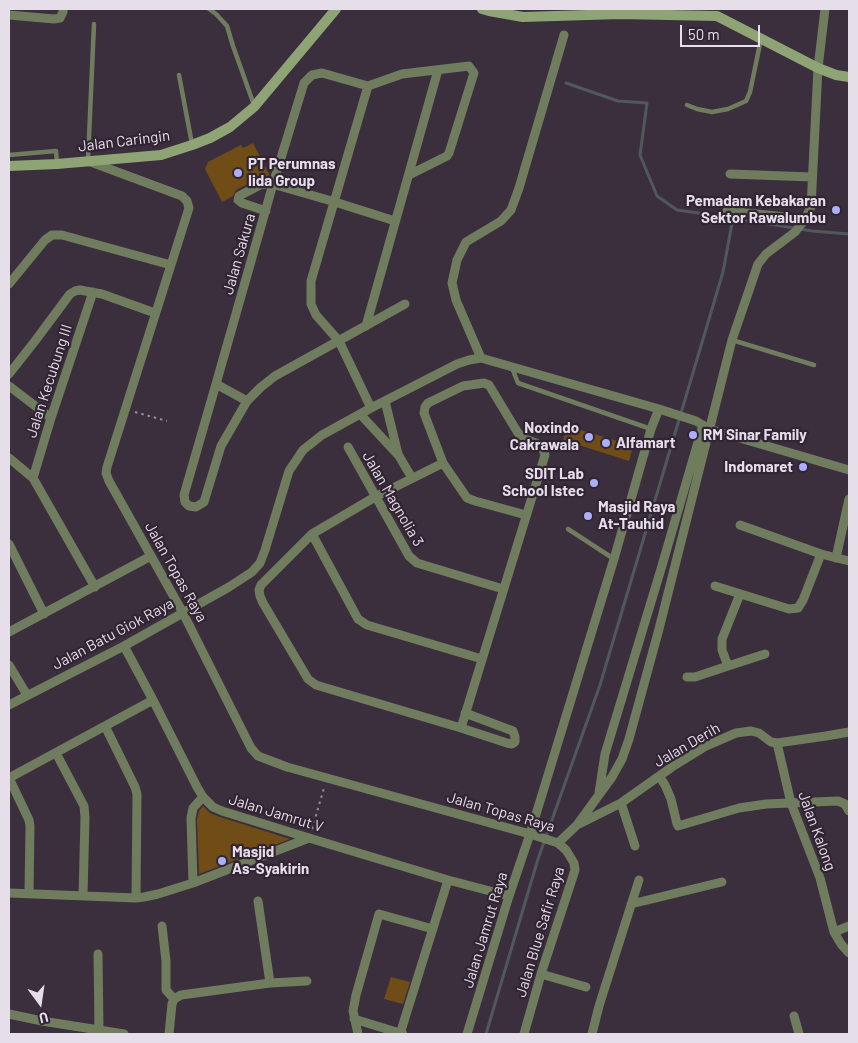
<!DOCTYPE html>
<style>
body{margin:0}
#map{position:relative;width:858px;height:1043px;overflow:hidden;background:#3b2f3e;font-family:Barlow,sans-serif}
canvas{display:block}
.frame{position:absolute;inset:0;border:10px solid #e6dee8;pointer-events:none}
.north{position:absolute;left:15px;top:978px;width:50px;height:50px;-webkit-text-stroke:4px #312534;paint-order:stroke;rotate:166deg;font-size:14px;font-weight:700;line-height:20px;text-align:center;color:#e6dee8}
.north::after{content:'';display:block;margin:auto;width:18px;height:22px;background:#e6dee8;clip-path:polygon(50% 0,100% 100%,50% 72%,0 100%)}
.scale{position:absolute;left:680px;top:25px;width:80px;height:22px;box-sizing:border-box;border:2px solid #e6dee8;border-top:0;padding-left:6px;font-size:15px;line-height:18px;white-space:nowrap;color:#e6dee8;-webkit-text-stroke:4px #312534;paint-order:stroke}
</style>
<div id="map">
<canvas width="858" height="1043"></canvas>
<div class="frame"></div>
<div class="north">U</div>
<div class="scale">50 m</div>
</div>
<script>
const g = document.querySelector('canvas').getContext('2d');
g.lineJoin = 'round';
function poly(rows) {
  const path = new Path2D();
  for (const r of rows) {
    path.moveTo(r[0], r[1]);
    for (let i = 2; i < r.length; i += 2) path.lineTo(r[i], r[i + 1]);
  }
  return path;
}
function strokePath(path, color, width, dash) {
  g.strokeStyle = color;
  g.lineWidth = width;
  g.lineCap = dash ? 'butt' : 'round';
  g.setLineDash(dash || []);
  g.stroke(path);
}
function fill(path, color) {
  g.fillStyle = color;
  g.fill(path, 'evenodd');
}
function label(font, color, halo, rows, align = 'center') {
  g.font = font + ' Barlow,sans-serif';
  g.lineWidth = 4.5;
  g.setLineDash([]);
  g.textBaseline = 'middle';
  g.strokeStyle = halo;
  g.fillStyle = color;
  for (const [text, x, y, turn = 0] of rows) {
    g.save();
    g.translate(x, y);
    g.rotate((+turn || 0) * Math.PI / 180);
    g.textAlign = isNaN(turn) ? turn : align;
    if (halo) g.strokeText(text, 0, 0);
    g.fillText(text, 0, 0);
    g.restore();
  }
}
strokePath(poly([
 [566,83,618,101,647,103,640,155,657,196,677,210,733,218],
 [486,1034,538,859,600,685,723,272,733,218,812,231,849,234]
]), '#50585c', 3);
fill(poly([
 [253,143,269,174,269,177,257,179,236,190,233,196,222,202,205,169,208,162,241,145,243,148],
 [568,426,633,446,629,461,563,440],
 [203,806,210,813,220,817,290,839,199,874,197,819,199,811],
 [391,977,410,982,403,1004,384,999]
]), '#704c16');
strokePath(poly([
 [135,412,167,421],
 [312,829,324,788]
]), '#958b98', 2, [2.5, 4]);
strokePath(poly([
 [209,9,216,14,227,26,233,46,254,105],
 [179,75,192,144],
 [687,105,697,109,712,112,728,109,746,101,750,92,761,39],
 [9,155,56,151,57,164],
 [88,160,94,24],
 [732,340,814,365],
 [512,368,518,383,651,429],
 [568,529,614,559]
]), '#6f7c5e', 4.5);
strokePath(poly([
 [9,15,54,19,60,18,63,12,63,9],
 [368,86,311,281,311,304,316,315,339,341,371,408],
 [368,86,402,74,469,66,474,73,449,153,447,156,409,175],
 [88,161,182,196,187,201,189,208,107,467,106,473,109,481,183,613,251,748,258,756,287,767,530,834,558,843,566,850,574,863,575,870,541,974,524,1034],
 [730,174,812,177],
 [266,211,242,203,238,200,239,196,260,185,269,183,335,202,395,221],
 [727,211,805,219],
 [9,284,45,240,52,235,62,235,171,265],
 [366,326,438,70],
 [481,358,456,300,452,283,457,260,466,242,501,221,511,210,519,188,564,35],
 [9,374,35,341,70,294,75,291,80,290,102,294,155,313],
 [216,384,273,184,304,83,312,75,322,73,368,86],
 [9,386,51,418],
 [247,401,216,384,184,495,185,502,189,506,196,507,204,502,221,446,247,401,261,387,275,376,405,304],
 [385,401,398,454],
 [360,414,399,456,412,478],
 [348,447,409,556,417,563,503,589],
 [9,458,33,478,95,587],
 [443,463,375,497,312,534,261,585,259,590,260,596,263,603,308,679,316,685,461,728,507,743,512,744,515,742,515,737,513,731,465,713],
 [33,478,51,418,93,292],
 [740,525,821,554,849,561],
 [312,534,358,619,367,625,482,659],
 [9,544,44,614],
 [836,558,849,499],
 [715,586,789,609,798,608,803,600,821,554],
 [740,594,722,639,722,650,728,666,765,654],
 [9,632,151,556],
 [124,646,153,700,197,787,203,797,213,807,222,811,309,838,448,880,509,896],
 [9,665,27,695],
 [687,677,695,677,728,666],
 [9,705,124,646,229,587,252,572,260,563,265,550,289,471,303,450,322,435,371,408,457,364,469,360,481,358,659,409,696,421,709,429,849,470],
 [105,726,135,787,137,794,136,898],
 [461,728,545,455,543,449,536,443,525,439,518,433,489,385,484,383,463,386,428,403,425,407,424,413,443,463,467,498,475,501,526,515],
 [777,743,791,803,820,878,834,932,841,944,849,953],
 [56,753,84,806,85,817,83,896],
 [659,776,665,785,671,799,677,824,678,826,739,808,766,804,838,801,845,804,849,811],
 [9,778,153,700],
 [9,778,29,820,30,826,29,893],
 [599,793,605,754,661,569,703,425],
 [621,803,635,846],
 [579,824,621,803,672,767,706,746,736,733,751,731,759,733,771,742,777,743,826,736,849,732],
 [558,843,577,825,612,777,622,759,629,739,659,629,732,340,758,264,766,254,795,232,805,219,811,207,818,68,825,9],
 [193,883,191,818,193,808,203,797],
 [9,893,136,898,144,897,158,894,193,883,309,838],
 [258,901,270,983],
 [631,904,722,882],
 [162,926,166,961,166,990,174,999],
 [834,932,849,926],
 [98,954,99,1030],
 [541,974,586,987],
 [9,1014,42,1021,124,1034],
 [794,1016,799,1034],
 [354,1019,403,1034],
 [169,1034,172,1004,174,999,181,995,270,983,307,981],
 [358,1034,353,1011,356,995,379,914,433,929],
 [400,1034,448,880],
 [467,1034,509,896,530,834,614,559,651,429,659,409],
 [592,1034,599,1006,639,880]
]), '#6f7c5e', 9);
strokePath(poly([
 [482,9,489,11,523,17,620,14,717,16,818,68,836,75,849,77],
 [9,166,57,164,161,155,192,145,210,138,230,127,254,107,336,9]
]), '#8fa474', 10);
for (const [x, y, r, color] of [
 [238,173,5,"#acaffb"],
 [836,210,5,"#acaffb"],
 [693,435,5,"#acaffb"],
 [589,437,5,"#acaffb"],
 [606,443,5,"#acaffb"],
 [803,467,5,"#acaffb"],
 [594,483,5,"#acaffb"],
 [588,516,5,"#acaffb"],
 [222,861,5,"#acaffb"]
]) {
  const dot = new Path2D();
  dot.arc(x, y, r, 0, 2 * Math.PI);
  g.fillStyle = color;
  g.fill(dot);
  strokePath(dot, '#312534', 2);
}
label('15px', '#e6dee8', '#312534', [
 ["Jalan Caringin",124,141,-7],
 ["Jalan Sakura",239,254,-74],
 ["Jalan Kecubung III",49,381,-72],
 ["Jalan Magnolia 3",393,499,60],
 ["Jalan Topas Raya",176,572,61],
 ["Jalan Batu Giok Raya",113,634,-28],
 ["Jalan Derih",687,745,-30],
 ["Jalan Topas Raya",501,812,16],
 ["Jalan Jamrut V",276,813,17],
 ["Jalan Kalong",817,831,70],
 ["Jalan Jamrut Raya",485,930,-73],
 ["Jalan Blue Safir Raya",540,932,-73]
]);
label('bold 15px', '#e6dee8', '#312534', [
 ["PT Perumnas",248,164],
 ["Iida Group",248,181],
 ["Pemadam Kebakaran",826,201,"right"],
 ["Sektor Rawalumbu",826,218,"right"],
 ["Noxindo",579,428,"right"],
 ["Cakrawala",579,445,"right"],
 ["RM Sinar Family",703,435],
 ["Alfamart",616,443],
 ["Indomaret",793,467,"right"],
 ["SDIT Lab",584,474,"right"],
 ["School Istec",584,491,"right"],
 ["Masjid Raya",598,507],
 ["At-Tauhid",598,524],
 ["Masjid",232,852],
 ["As-Syakirin",232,869]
], 'left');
</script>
